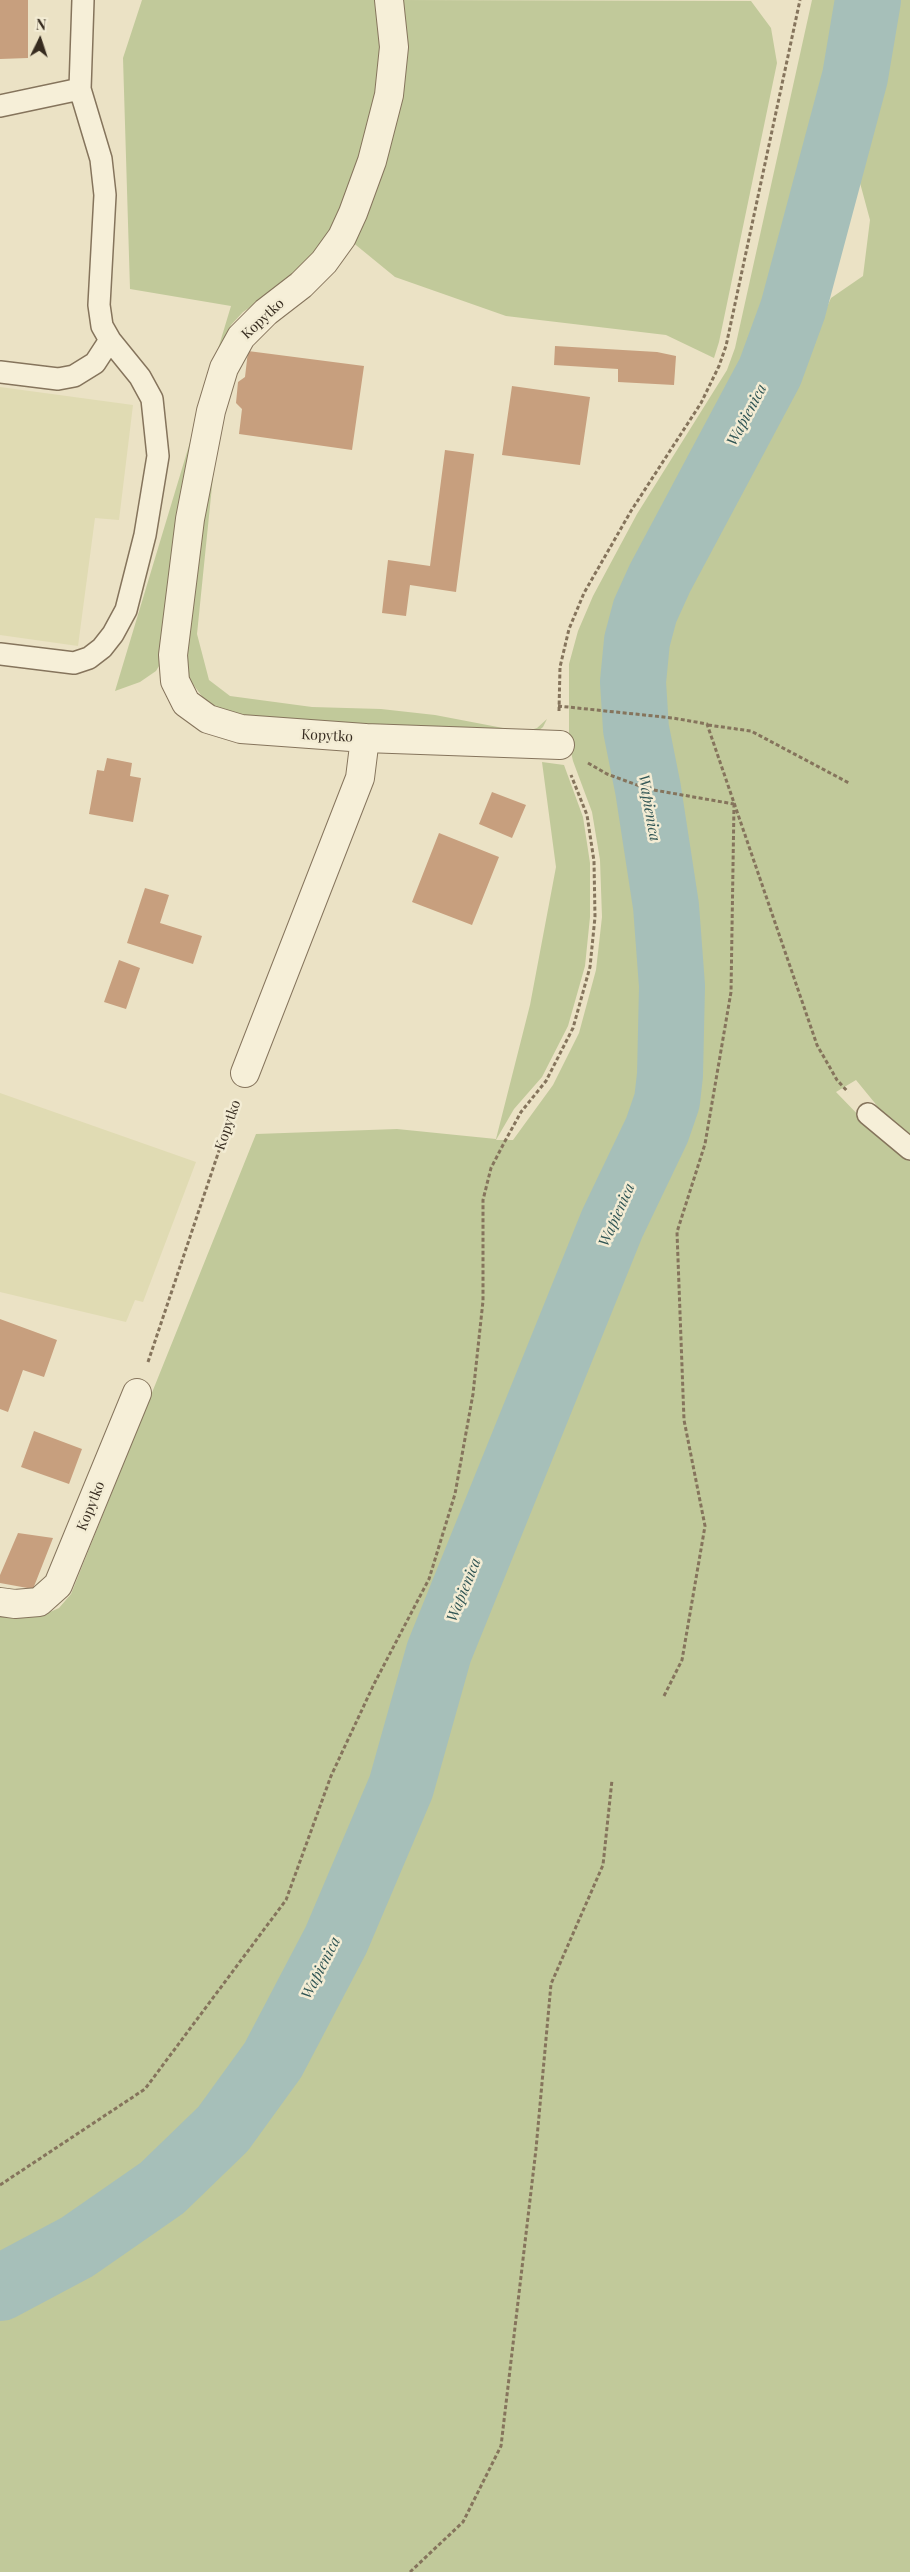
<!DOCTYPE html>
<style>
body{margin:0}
#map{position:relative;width:910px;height:2572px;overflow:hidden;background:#ebe2c5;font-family:"Playfair Display",serif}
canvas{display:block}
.north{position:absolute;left:15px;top:15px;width:50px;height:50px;-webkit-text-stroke:4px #f3ecd4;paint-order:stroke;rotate:4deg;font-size:14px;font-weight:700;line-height:20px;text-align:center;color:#362b1f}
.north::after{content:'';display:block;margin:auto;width:18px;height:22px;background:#362b1f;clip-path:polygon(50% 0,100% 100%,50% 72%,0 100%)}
</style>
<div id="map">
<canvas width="910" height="2572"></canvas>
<div class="north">N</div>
</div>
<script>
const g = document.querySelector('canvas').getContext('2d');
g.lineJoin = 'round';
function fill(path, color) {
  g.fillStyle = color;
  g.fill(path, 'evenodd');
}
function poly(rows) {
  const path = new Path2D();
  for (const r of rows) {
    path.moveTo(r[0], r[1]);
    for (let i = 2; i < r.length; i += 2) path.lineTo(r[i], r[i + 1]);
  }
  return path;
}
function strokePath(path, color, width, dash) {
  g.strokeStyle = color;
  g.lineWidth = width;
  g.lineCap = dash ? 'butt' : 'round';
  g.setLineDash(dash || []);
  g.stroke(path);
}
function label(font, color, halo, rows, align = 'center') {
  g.font = font + ' "Playfair Display",serif';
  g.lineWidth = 5;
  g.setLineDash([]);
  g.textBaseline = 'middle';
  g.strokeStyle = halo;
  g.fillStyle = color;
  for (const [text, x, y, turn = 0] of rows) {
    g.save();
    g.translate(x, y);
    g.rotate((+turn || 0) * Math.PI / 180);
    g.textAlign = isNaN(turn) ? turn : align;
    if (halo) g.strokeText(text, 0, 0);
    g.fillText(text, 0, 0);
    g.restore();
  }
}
fill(poly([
 [0,387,133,405,119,520,95,518,78,646,0,635],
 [0,1093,196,1162,143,1302,135,1300,126,1322,0,1292]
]), '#e0dbb3');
fill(poly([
 [142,0,377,0,383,44,382,72,364,152,330,237,295,277,243,312,231,325,213,376,162,661,156,671,140,682,115,691,231,306,130,289,123,58],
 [400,0,751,1,771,28,777,63,719,342,714,358,666,335,506,316,395,277,351,241],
 [812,0,848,0,833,77,812,160,792,199,774,288,750,367,641,571,626,614,613,661,612,698,649,911,653,986,652,1068,640,1119,596,1208,535,1368,432,1613,385,1748,306,1936,254,2037,173,2144,62,2221,0,2254,0,1616,39,1617,59,1608,71,1594,256,1134,397,1129,496,1139,530,1005,556,867,542,762,564,765,583,817,590,863,590,917,585,966,568,1026,542,1077,514,1109,496,1140,513,1140,553,1085,579,1033,596,970,602,917,600,860,592,812,573,761,569,743,569,664,578,631,593,596,637,514,727,370,735,348],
 [894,0,910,0,910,1134,883,1113,856,1080,836,1092,866,1123,910,1159,910,2572,0,2572,0,2308,84,2262,171,2200,234,2143,289,2067,354,1950,422,1799,459,1656,630,1235,679,1133,690,1082,692,988,686,905,656,706,655,660,663,624,678,586,769,435,831,298,863,276,870,220,856,168,874,104],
 [217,437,197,634,209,680,230,696,312,707,381,709,435,715,524,732,537,728,547,719,543,727,536,733,281,726,210,707,189,679,185,649,185,624]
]), '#c1c99a');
strokePath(poly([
 [0,2288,77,2247,162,2188,223,2129,273,2060,336,1940,401,1787,439,1652,612,1224,657,1130,667,1101,670,1075,672,986,666,906,648,789,636,729,633,682,637,641,645,611,660,578,770,372,793,309,855,77,868,0]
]), '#a6bfb9', 66);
fill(poly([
 [0,0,28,0,28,58,0,59],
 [555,346,657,352,676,356,674,385,618,382,618,369,554,365],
 [248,351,364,366,352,450,239,434,242,409,236,403,238,382,245,377],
 [512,386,590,397,580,465,502,455],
 [445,450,474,454,456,592,410,585,406,616,382,613,388,560,430,566],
 [107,758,132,763,130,776,141,778,133,822,89,814,97,770,104,771],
 [492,792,526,805,512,838,479,824],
 [439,833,499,857,472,925,412,902],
 [145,888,169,895,160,923,202,936,193,964,127,943],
 [119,960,140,968,126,1009,104,1002],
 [0,1319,57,1340,44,1377,23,1370,8,1412,0,1409],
 [34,1431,82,1449,69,1484,21,1467],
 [18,1533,53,1538,33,1589,0,1583,0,1575]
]), '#c79f7e');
const lane = poly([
 [0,106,80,89],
 [0,372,58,379,74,376,95,363,110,340],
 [0,654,74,663,89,658,102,648,113,634,126,610,145,535,158,456,152,399,140,377,110,340,102,326,99,305,105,195,101,159,80,89,83,0],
 [868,1114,910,1149]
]);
const street = poly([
 [365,738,560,745],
 [245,1073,360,778,365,738,241,729,208,719,186,703,175,681,173,655,190,519,211,411,224,368,241,337,266,312,301,285,324,262,342,237,353,213,372,161,389,95,394,47,389,0],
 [0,1602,15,1604,39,1602,58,1585,137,1393]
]);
strokePath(lane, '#85745c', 24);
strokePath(street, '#85745c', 30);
strokePath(poly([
 [558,706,673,718,707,724,817,1045,837,1080,848,1092],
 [559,711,560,667,569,629,584,593,631,511,701,403,719,366,726,346,800,0],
 [708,725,751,731,849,783],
 [588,763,607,774,648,789,734,804],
 [148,1362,235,1103],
 [664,1696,682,1660,705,1526,684,1420,677,1232,705,1144,731,992,734,804],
 [0,2185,145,2089,286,1900,331,1776,374,1684,429,1579,455,1494,473,1394,483,1301,483,1200,491,1168,504,1143,521,1112,546,1081,573,1028,590,967,595,917,594,861,587,815,571,775],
 [410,2572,463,2522,501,2446,536,2149,551,1984,603,1865,612,1780]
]), '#85745c', 3, [4, 2.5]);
strokePath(lane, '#f6efd8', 21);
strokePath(street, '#f6efd8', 28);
label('14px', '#362b1f', '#f3ecd4', [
 ["Kopytko",263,319,-43],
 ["Kopytko",327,736,3],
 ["Kopytko",228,1125,-71],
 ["Kopytko",91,1506,-68]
]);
label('italic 15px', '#305554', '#f3ecd4', [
 ["Wapienica",747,415,-62],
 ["Wapienica",649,808,80],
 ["Wapienica",617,1215,-66],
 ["Wapienica",464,1590,-68],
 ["Wapienica",321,1968,-63]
]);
</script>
